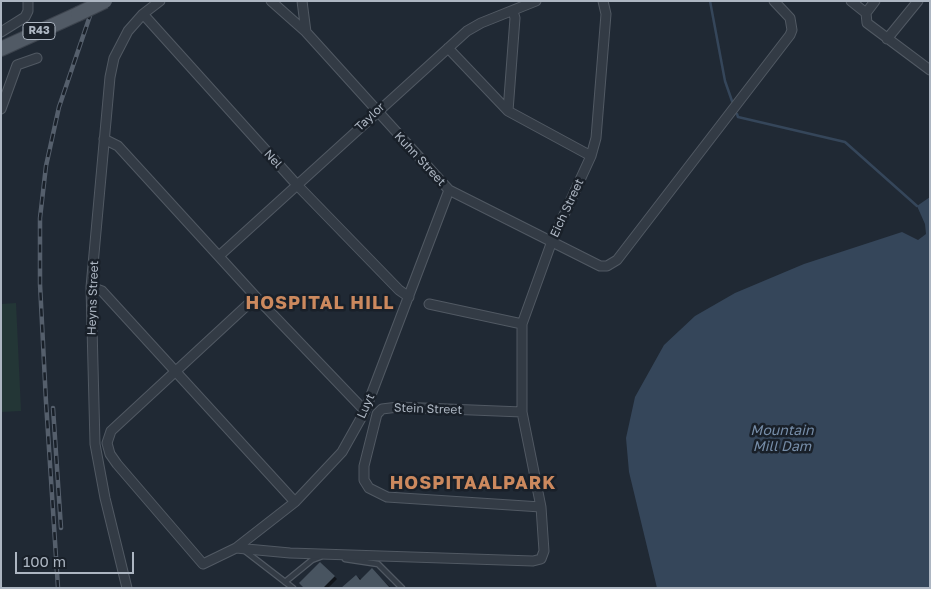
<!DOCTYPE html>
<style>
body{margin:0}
#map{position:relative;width:931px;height:589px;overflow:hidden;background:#202934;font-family:"Golos Text",sans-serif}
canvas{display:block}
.frame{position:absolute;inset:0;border:2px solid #adb6c2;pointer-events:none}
.scale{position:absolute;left:15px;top:552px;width:119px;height:22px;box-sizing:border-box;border:2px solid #adb6c2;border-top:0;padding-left:6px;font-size:15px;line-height:18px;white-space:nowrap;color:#adb6c2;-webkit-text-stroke:4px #192029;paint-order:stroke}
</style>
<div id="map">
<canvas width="931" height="589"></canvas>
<div class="frame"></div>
<div class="scale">100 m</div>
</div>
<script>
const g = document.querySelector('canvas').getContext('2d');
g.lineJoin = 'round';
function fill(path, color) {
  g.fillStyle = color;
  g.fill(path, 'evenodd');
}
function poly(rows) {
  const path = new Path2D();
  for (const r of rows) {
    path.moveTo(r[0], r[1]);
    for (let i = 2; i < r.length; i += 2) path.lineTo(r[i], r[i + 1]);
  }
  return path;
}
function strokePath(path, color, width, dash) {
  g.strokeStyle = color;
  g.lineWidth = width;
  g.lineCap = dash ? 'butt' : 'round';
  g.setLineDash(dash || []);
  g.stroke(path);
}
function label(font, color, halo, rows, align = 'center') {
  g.font = font + ' "Golos Text",sans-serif';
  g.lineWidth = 5;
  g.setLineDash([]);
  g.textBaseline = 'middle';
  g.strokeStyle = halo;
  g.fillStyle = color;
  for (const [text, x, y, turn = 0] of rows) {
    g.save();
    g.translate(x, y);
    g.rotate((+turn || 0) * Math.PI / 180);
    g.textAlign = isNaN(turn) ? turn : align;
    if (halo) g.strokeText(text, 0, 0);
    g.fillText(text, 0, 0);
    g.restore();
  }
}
fill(poly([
 [16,303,21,411,1,412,1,304]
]), '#233636');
fill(poly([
 [930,197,930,588,657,588,629,472,626,438,635,397,664,345,695,316,735,293,804,264,902,232,918,240,926,234,925,224,917,206]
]), '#35465a');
fill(poly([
 [321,563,337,579,328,588,306,588],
 [372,570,391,588,346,588,356,576,362,580]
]), '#0007');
strokePath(poly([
 [710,1,725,81,732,101],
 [737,114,738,117,845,142,917,206]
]), '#35465a', 2.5);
fill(poly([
 [320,562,335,576,323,588,304,588,299,583],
 [372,568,390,588,341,588,356,575,360,580]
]), '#485460');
const service = poly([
 [245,551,293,588],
 [345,559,378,564,402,588],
 [285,582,312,560,320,557]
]);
const minor = poly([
 [271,1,306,32],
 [302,1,306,32,449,190,600,266,607,266,617,260,790,35,792,30,790,18,774,1],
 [851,1,866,13],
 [875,1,866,13,867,23,930,70],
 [143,14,298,186,399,290,409,297],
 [1,32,25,17,28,11,28,1],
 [887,39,918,1],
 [448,48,508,111,591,156],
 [1,109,17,65,37,58],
 [508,111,515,18,513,11],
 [104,139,118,146,256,297,365,411],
 [219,256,467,31,481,23,536,1],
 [91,287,102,291,295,502],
 [256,297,111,431,107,443,110,454,117,464,203,564,236,548,295,502,342,452,365,411,449,190],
 [429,304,522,324],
 [522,412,398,407,382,409,377,414,364,466,364,480,369,488,387,497,541,507],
 [236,548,290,553,533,561,541,559,544,551,541,507,522,412,522,324,552,241,591,156,596,138,606,14,603,1],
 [127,588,105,498,95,444,91,287,110,77,114,58,128,31,143,14,160,1]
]);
const primary = poly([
 [1,49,78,14]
]);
strokePath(service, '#515963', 7);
strokePath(minor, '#515963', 11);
strokePath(primary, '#3d444e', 16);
strokePath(service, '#333b45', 4.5);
strokePath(minor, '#333b45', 9);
strokePath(primary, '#515a65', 14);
const rail = poly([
 [53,408,61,528],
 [58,588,46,402,40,284,40,218,46,166,59,107,95,1]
]);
strokePath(rail, '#555f6c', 4.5);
strokePath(rail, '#192029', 2.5, [8]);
const primaryBridge = poly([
 [78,14,105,1]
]);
strokePath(primaryBridge, '#3d444e', 16, []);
strokePath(primaryBridge, '#515a65', 14);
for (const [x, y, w] of [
 [39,31,32]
]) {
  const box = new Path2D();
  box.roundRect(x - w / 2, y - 8.5, w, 17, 4);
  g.fillStyle = '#192029';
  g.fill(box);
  strokePath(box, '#adb6c2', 1);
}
label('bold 11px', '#adb6c2', null, [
 ["R43",39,31]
]);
label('12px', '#adb6c2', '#192029', [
 ["Taylor",370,117,-43],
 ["Nel",273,159,48],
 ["Kuhn Street",420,159,47],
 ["Eich Street",567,208,-65],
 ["Heyns Street",93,298,-88],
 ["Luyt",366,406,-66],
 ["Stein Street",428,409,2]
]);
label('italic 14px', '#778ea9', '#192029', [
 ["Mountain",782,431],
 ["Mill Dam",782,447]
]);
g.letterSpacing = '1px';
label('bold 18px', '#cc895e', '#192029', [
 ["HOSPITAL HILL",320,303],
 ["HOSPITAALPARK",473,483]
]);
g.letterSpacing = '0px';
</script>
